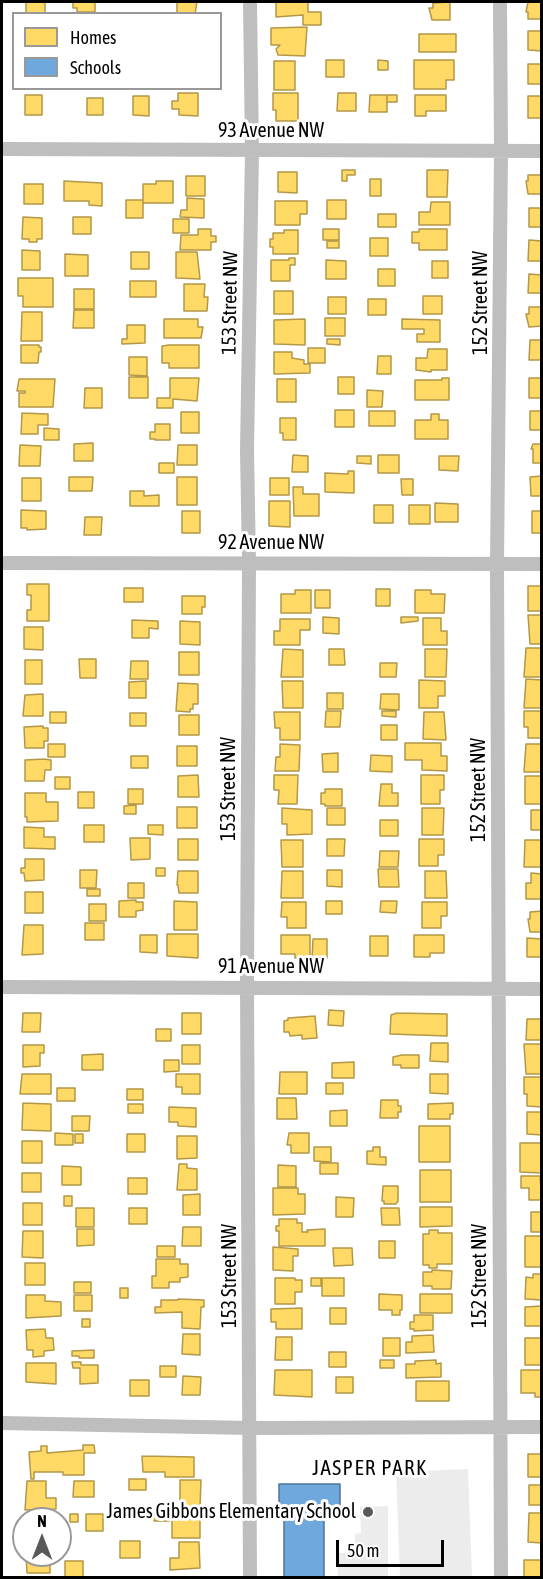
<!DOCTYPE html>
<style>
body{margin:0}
#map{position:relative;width:543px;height:1579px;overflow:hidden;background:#fff;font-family:"Asap Condensed",sans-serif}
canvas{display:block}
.frame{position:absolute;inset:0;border:3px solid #000;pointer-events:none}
.legend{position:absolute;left:12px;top:12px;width:210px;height:78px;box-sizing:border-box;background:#fff;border:2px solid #999;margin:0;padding:8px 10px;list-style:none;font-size:18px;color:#000}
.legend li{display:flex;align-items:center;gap:12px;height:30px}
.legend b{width:30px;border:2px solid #999}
.north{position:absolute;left:12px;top:1507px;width:60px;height:60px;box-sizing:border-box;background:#fff;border:2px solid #999;border-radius:50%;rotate:0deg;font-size:16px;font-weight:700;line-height:24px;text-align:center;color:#000}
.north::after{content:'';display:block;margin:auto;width:21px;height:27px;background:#595959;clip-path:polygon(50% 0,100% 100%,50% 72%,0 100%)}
.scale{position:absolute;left:336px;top:1540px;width:108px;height:27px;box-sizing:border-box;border:3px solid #000;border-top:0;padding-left:8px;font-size:18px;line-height:21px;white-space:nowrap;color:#000;-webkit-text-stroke:4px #fff;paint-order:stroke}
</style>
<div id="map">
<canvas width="543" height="1579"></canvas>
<div class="frame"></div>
<ul class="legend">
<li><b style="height:16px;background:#ffd966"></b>Homes</li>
<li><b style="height:16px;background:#6fa8dc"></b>Schools</li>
</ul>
<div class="north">N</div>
<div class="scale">50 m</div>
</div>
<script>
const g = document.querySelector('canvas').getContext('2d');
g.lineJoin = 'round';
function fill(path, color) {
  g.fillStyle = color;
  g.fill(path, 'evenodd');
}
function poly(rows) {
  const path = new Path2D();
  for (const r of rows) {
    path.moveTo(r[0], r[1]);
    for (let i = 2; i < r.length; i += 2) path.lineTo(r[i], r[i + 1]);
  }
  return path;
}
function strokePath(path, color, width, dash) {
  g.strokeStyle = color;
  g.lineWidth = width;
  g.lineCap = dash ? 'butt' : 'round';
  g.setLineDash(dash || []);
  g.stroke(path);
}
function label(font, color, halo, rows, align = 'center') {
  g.font = font + ' "Asap Condensed",sans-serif';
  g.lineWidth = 6;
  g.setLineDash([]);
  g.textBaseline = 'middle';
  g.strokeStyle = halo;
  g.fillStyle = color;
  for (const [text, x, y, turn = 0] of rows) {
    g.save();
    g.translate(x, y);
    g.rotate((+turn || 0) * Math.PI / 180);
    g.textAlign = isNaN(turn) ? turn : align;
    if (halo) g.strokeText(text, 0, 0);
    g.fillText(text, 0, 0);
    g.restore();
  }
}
fill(poly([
 [468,1469,472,1577,400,1577,396,1472],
 [388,1506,388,1577,338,1577,337,1553,355,1553,355,1534,361,1533,360,1507]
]), '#ececec');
const homes = poly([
 [26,2,45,2,45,14,26,14,26,2],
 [73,2,95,2,95,12,77,12,77,8,73,8,73,2],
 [177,2,197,2,195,14,177,14,177,2],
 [276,2,308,2,308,12,321,12,321,25,303,25,303,15,276,17,276,2],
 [450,2,450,20,432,20,429,8,433,8,433,3,450,2],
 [528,2,542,2,542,19,528,19,528,12,526,12,528,2],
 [307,27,305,56,278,55,276,49,280,45,271,45,271,28,307,27],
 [528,31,542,31,542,51,528,50,528,31],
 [419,34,456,34,456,52,419,52,419,34],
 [326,60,344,60,344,77,326,77,326,60],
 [378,60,388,61,388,70,378,70,378,60],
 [414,60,454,60,454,80,446,80,446,89,414,89,414,60],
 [274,61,295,61,295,90,274,90,274,61],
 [528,64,542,64,542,84,528,84,528,64],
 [178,93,198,93,198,116,179,115,179,109,172,109,172,101,178,101,178,93],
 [273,93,298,93,298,121,276,121,276,110,273,110,273,93],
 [338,93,356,93,356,111,337,111,338,93],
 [25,95,42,95,42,115,25,115,25,95],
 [370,95,387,95,387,112,369,112,370,95],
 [387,95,397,95,397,102,387,102,387,95],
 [415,95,446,95,446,111,426,111,426,116,415,116,415,95],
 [133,96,149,96,149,116,133,115,133,96],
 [528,96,542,96,542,118,528,118,528,96],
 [87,98,103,98,103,115,87,115,87,98],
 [342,170,355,170,355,175,347,175,347,181,342,181,342,170],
 [427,170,448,170,447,197,427,197,427,170],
 [278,172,297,172,297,193,278,192,278,172],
 [528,175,542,175,542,194,528,194,526,181,528,181,528,175],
 [186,176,205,176,205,196,186,196,186,176],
 [370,179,381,179,381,196,370,196,370,179],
 [64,181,102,183,102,206,89,205,89,201,64,201,64,181],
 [156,181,173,181,173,203,143,203,143,184,156,184,156,181],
 [24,184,43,184,43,204,24,204,24,184],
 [187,198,204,199,204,218,180,217,181,210,187,210,187,198],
 [126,200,143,200,143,218,126,218,126,200],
 [327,200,346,200,346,219,327,219,327,200],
 [275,201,307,201,307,214,300,214,300,225,275,225,275,201],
 [431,202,450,202,450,225,419,225,419,212,430,212,431,202],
 [529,208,542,208,542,227,529,227,529,208],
 [378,214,396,214,396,227,378,227,378,214],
 [23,217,42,218,42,239,37,239,37,242,29,242,29,239,22,239,23,217],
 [73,217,91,217,91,234,73,234,73,217],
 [173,219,189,219,189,233,173,233,173,219],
 [198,229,211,229,211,236,216,236,216,242,211,242,211,250,180,250,181,235,198,235,198,229],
 [323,229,339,229,339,240,323,240,323,229],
 [419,229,447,229,447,250,419,250,419,243,412,243,412,232,419,232,419,229],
 [284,230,298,230,298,254,273,254,273,247,270,247,270,239,273,239,273,233,284,233,284,230],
 [370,238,388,238,388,256,370,256,370,238],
 [529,240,542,241,542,261,528,261,529,240],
 [327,241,339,241,339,248,327,248,327,241],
 [22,250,40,251,40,270,22,270,22,250],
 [131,252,149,252,149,269,131,269,131,252],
 [176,252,197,252,200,279,176,278,176,252],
 [65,254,88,255,88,276,65,276,65,254],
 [289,258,295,258,295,265,290,265,290,281,271,281,271,260,289,260,289,258],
 [326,260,346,261,346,279,326,279,326,260],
 [432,261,448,261,448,278,432,278,432,261],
 [378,269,395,269,395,286,378,286,378,269],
 [529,274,542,275,542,293,528,293,529,274],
 [18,278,53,278,53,307,23,307,23,296,18,296,18,278],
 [130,281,156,281,156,297,130,297,130,281],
 [184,284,205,284,204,297,208,297,207,311,184,311,184,284],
 [74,289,94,289,94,309,74,309,74,289],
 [274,291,293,291,293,314,274,314,274,291],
 [423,296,442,296,442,314,423,314,423,296],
 [328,297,346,297,346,314,328,314,328,297],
 [368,299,386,299,386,315,368,315,368,299],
 [529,307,542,307,542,326,529,327,526,314,529,314,529,307],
 [74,310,94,310,94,328,73,328,74,310],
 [22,312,42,312,42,341,21,341,22,312],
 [325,318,345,318,345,336,325,336,325,318],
 [164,319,198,319,198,327,203,327,201,338,164,338,164,319],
 [305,319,305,345,274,344,274,320,305,319],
 [402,319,440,320,440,342,417,342,417,334,424,334,424,329,402,329,402,319],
 [127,325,145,325,145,343,122,344,122,339,127,339,127,325],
 [327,339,340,339,340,345,327,344,327,339],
 [530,340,542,340,542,360,529,360,530,340],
 [21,345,39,345,39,347,41,347,41,352,39,352,38,363,21,363,21,345],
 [169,345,199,345,199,368,169,368,169,363,162,363,162,346,169,345],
 [308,348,325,348,325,363,308,363,308,348],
 [428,349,447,349,447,370,431,370,431,372,416,370,416,358,427,358,428,349],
 [274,352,292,352,292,358,304,360,304,364,310,364,310,373,274,374,274,352],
 [378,356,391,356,391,374,377,374,378,356],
 [129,357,147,357,147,376,129,375,129,357],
 [129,377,148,377,148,398,129,398,129,377],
 [338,377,354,377,354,394,338,394,338,377],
 [170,378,199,378,197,401,173,399,173,408,157,408,157,398,170,398,170,378],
 [442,378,449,378,449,400,415,400,415,380,442,380,442,378],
 [529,378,542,378,542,398,529,398,529,378],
 [19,379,55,379,53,407,19,407,19,393,25,393,25,391,17,391,19,379],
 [277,379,296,379,296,402,277,402,277,379],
 [85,388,102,388,102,408,84,408,85,388],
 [367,390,383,391,382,407,367,407,367,390],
 [335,410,354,410,354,427,335,427,335,410],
 [369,411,395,411,395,426,369,426,369,411],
 [530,411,542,411,542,430,530,430,530,411],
 [181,412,199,412,199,433,181,433,181,412],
 [22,413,48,414,48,425,38,425,38,434,21,434,22,413],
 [431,414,439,414,439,420,448,420,448,439,415,439,415,420,431,420,431,414],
 [280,418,296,418,296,440,283,440,283,433,280,433,280,418],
 [155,424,170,424,170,440,155,440,155,439,150,439,150,432,155,432,155,424],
 [44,428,59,429,59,440,44,440,44,428],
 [93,443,93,461,74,461,74,444,93,443],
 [533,444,542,444,542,463,533,463,533,449,531,449,533,444],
 [20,445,41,446,40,466,19,466,20,445],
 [178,445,197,445,197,465,177,465,178,445],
 [293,455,308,456,308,472,292,472,293,455],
 [378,455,399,455,399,473,378,473,378,455],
 [357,456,371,456,371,464,357,463,357,456],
 [439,456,459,456,458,471,439,470,439,456],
 [159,463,174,463,174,473,159,473,159,463],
 [348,471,354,471,354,493,325,492,325,473,348,474,348,471],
 [542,476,542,496,531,496,530,477,542,476],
 [69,477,93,477,92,491,69,491,69,477],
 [177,477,197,477,197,505,177,505,177,477],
 [22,478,41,478,41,501,22,501,22,478],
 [270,478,289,478,289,495,270,495,270,478],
 [401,479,413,479,413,495,402,495,401,479],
 [293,487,303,487,303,494,319,494,319,516,294,516,293,487],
 [130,491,144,491,144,496,159,495,159,506,130,506,130,491],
 [269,501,290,501,290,527,269,526,269,501],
 [435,503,458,504,458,522,435,522,435,503],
 [374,505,393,505,393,523,374,523,374,505],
 [409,505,430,505,430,524,409,524,409,505],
 [21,510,46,511,46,529,27,530,27,528,21,528,21,510],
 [182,511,200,511,200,533,182,533,182,511],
 [532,511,542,511,542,533,532,533,532,511],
 [85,517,102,517,101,535,84,535,85,517],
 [27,584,49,584,49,621,27,621,27,610,31,610,31,595,27,595,27,584],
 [528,586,542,586,542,611,528,611,528,586],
 [124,588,143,588,143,602,124,602,124,588],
 [376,589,390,589,390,606,376,606,376,589],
 [295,590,311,590,311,613,281,613,281,594,295,594,295,590],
 [315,590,330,590,330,608,315,608,315,590],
 [415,590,431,590,431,594,445,594,444,613,415,613,415,590],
 [182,596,205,596,205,607,202,607,202,614,182,614,182,596],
 [528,615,542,615,542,644,530,644,528,615],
 [323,617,339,618,339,634,323,633,323,617],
 [401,617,418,617,418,621,401,623,401,617],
 [423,618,441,618,441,631,447,631,447,645,423,645,423,618],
 [280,619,310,619,310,630,300,630,300,645,274,645,274,631,280,631,280,619],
 [132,620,158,621,158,629,149,628,149,638,132,638,132,620],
 [180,621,200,622,200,645,180,644,180,621],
 [24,627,43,627,43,650,24,649,24,627],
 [526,648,542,648,542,677,524,677,526,648],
 [283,649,303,650,303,677,281,677,283,649],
 [329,649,344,649,345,665,329,665,329,649],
 [425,649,447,649,446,677,425,677,425,649],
 [179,652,199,652,199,675,179,675,179,652],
 [79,659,96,659,96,678,80,678,79,659],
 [25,660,42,660,42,684,25,684,25,660],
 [131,661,148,661,148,679,130,679,131,661],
 [380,663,397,663,396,677,380,677,380,663],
 [526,679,542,680,542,708,524,708,526,679],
 [419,680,445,681,445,696,438,696,438,708,419,708,419,680],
 [146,681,146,698,129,698,129,682,146,681],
 [282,681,303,681,303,708,283,708,282,681],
 [178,683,198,684,198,704,193,704,193,709,190,709,190,712,176,711,178,683],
 [327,693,343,693,343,709,327,709,327,693],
 [43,694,43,716,23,716,25,695,43,694],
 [381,694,399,694,399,710,380,709,381,694],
 [326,711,341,711,340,727,325,727,326,711],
 [382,711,396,711,396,717,382,716,382,711],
 [524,711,542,711,542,738,528,738,528,727,524,727,524,711],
 [50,712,66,712,66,723,50,723,50,712],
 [274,712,300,712,300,740,280,740,280,728,275,728,274,712],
 [424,712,444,712,446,740,423,739,424,712],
 [130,713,146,713,146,726,130,726,130,713],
 [179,715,199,715,199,735,179,735,179,715],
 [381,725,397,725,397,740,381,740,381,725],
 [43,726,43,728,48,728,48,741,44,741,44,748,25,748,24,727,43,726],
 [405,743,441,743,441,756,447,756,447,771,422,770,422,760,405,760,405,743],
 [48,744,65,744,65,757,48,757,48,744],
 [280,744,300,745,299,771,275,771,276,757,280,757,280,744],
 [526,744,542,744,542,772,524,772,526,744],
 [177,746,197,746,197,766,177,766,177,746],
 [338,753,338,772,323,772,322,754,338,753],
 [371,755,392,756,392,772,370,771,371,755],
 [131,756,148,756,148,768,131,768,131,756],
 [44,759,51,760,51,770,45,770,44,781,25,781,25,760,44,759],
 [198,775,199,797,178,797,178,776,198,775],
 [274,775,298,775,297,804,278,804,279,790,274,790,274,775],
 [421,775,444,775,444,790,440,790,440,804,421,804,421,775],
 [525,776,542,776,542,804,525,804,525,776],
 [55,777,70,777,70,789,55,789,55,777],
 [381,784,392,784,392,793,398,793,398,806,379,806,381,784],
 [128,789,143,789,143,804,128,804,128,789],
 [325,789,342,789,342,806,325,806,325,804,321,804,321,793,325,793,325,789],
 [78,792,94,792,94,808,78,808,78,792],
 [25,793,46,793,46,802,58,802,58,821,27,822,27,817,25,817,25,793],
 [136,805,136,814,124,814,124,806,136,805],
 [177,807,197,807,197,828,177,828,177,807],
 [282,808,312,810,312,834,287,835,287,824,282,824,282,808],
 [327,808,345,808,345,825,327,825,327,808],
 [422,808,444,808,443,835,422,835,422,808],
 [531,810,542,810,542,830,531,830,531,810],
 [380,820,398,820,398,836,380,836,380,820],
 [84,825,104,825,104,842,84,842,84,825],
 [148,825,163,825,163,835,148,834,148,825],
 [24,827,44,828,44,837,55,837,55,849,24,848,24,827],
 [130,838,150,838,150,859,131,860,130,838],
 [178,839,198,839,198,860,178,860,178,839],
 [327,839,345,839,344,856,327,856,327,839],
 [419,839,444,839,444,855,438,855,438,866,419,866,419,839],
 [281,840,303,840,303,867,282,867,281,840],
 [525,840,542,840,542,867,524,867,525,840],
 [380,851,399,851,398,867,379,867,380,851],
 [25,859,44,859,44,880,25,881,24,873,21,873,21,868,25,868,25,859],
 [156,868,165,868,165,876,156,876,156,868],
 [378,869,398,869,399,887,379,887,378,869],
 [80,870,97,870,96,888,80,888,80,870],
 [327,870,342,870,342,887,327,886,327,870],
 [178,871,198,871,198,893,179,893,178,885,177,885,178,871],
 [282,871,303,871,303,898,281,898,282,871],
 [425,871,446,871,447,898,425,898,425,871],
 [531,873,542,874,542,899,526,899,526,883,531,883,531,873],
 [128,883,144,883,144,898,128,898,128,883],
 [87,889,100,889,100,896,87,896,87,889],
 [25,892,43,892,43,913,25,913,25,892],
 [136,900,136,902,143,902,143,910,136,911,136,917,119,917,119,901,136,900],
 [174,901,197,902,197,930,174,930,174,901],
 [326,901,342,901,342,914,326,914,326,901],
 [381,901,397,901,396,913,380,912,381,901],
 [282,902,306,902,306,928,287,928,287,917,281,917,282,902],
 [422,902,447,902,447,916,441,916,441,928,422,928,422,902],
 [89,904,106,904,106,921,89,921,89,904],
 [542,911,542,932,530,932,528,919,530,919,530,912,542,911],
 [85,923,104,923,104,940,85,940,85,923],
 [24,925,43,925,43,954,22,955,24,925],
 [167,934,198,934,198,958,167,956,167,934],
 [140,935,157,935,157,953,140,952,140,935],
 [281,935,310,935,310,958,295,958,295,954,281,954,281,935],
 [414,935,444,935,444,953,430,953,430,957,414,957,414,935],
 [370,936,388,936,388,956,370,956,370,936],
 [527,938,542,939,542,957,527,957,527,938],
 [313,939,327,939,327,958,312,958,313,939],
 [329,1010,344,1011,343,1026,328,1025,329,1010],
 [23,1013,41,1013,40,1032,22,1032,23,1013],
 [182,1013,201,1013,201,1034,182,1034,182,1013],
 [397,1013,447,1014,447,1036,390,1034,391,1015,397,1013],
 [315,1016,317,1038,302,1039,302,1035,290,1036,289,1032,284,1032,284,1021,288,1020,288,1018,315,1016],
 [527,1019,542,1019,542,1040,526,1040,527,1019],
 [156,1029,171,1029,171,1041,156,1041,156,1029],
 [431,1043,448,1043,448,1062,430,1061,431,1043],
 [524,1044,542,1044,542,1074,526,1074,524,1044],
 [23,1045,44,1045,44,1053,40,1053,40,1066,23,1067,23,1045],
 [182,1045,200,1045,200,1064,182,1064,182,1045],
 [103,1054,103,1070,82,1070,82,1055,103,1054],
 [402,1055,419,1055,419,1068,401,1068,401,1065,393,1065,393,1057,402,1055],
 [164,1060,179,1060,179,1071,164,1072,164,1060],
 [354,1062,354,1078,332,1078,332,1063,354,1062],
 [280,1072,307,1072,307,1094,279,1094,280,1072],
 [22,1074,51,1074,51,1094,20,1094,22,1074],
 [176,1074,200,1074,200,1094,182,1094,182,1087,176,1087,176,1074],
 [430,1074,448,1074,448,1094,430,1093,430,1074],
 [524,1077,542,1077,542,1107,527,1106,527,1094,524,1094,524,1077],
 [326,1083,343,1083,343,1094,326,1094,326,1083],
 [57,1088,75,1088,75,1101,57,1101,57,1088],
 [127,1089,143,1089,143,1100,127,1100,127,1089],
 [277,1098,296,1098,297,1119,277,1119,277,1098],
 [381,1100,398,1100,398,1106,401,1106,401,1112,398,1112,398,1118,380,1118,381,1100],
 [23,1103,51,1104,51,1131,22,1130,23,1103],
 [453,1103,453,1114,450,1114,450,1119,428,1119,428,1104,453,1103],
 [128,1104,143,1104,143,1113,128,1113,128,1104],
 [169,1107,196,1108,196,1127,178,1126,178,1122,169,1122,169,1107],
 [347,1110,347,1126,330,1126,330,1111,347,1110],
 [527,1112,542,1112,542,1135,527,1134,527,1112],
 [72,1116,90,1116,89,1131,72,1131,72,1116],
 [419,1126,450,1126,450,1162,419,1162,419,1126],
 [55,1133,73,1134,73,1145,55,1145,55,1133],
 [289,1133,309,1133,309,1153,291,1153,291,1145,287,1145,289,1133],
 [75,1134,83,1134,83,1143,75,1143,75,1134],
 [127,1134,145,1134,145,1152,127,1152,127,1134],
 [177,1136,197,1136,197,1158,177,1159,177,1136],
 [22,1141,42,1141,42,1163,22,1163,22,1141],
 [520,1143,542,1143,542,1173,520,1172,520,1143],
 [314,1147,331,1147,331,1162,314,1161,314,1147],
 [373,1147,380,1147,380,1157,386,1157,386,1165,367,1164,367,1151,373,1151,373,1147],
 [320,1163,338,1163,338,1174,320,1174,320,1163],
 [179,1164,187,1164,187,1168,197,1169,197,1190,177,1190,179,1164],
 [278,1165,296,1166,296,1187,278,1187,278,1165],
 [62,1166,81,1167,81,1185,62,1185,62,1166],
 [420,1170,451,1170,451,1202,420,1202,420,1170],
 [22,1173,41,1173,41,1192,22,1192,22,1173],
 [521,1176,540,1176,542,1202,541,1200,529,1200,529,1188,521,1188,521,1176],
 [128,1178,147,1178,147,1194,128,1194,128,1178],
 [383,1186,398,1186,398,1201,396,1204,384,1204,384,1201,382,1201,383,1186],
 [273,1188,298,1188,298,1194,305,1194,305,1214,273,1215,273,1188],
 [200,1194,200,1215,183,1215,183,1195,200,1194],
 [64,1196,72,1196,72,1206,64,1206,64,1196],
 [336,1197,354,1198,353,1217,336,1217,336,1197],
 [23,1203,42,1203,42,1225,23,1225,23,1203],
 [420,1207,452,1207,452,1226,420,1227,420,1207],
 [76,1208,94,1208,94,1227,76,1227,76,1208],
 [129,1208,147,1208,147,1224,129,1224,129,1208],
 [381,1208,399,1208,400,1225,382,1225,381,1208],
 [531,1212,542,1212,542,1232,531,1232,531,1212],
 [279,1219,297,1219,297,1223,302,1223,302,1232,308,1232,307,1230,325,1229,325,1246,279,1246,279,1231,276,1231,276,1226,279,1226,279,1219],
 [183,1227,201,1227,201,1246,182,1246,183,1227],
 [77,1229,94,1229,94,1245,77,1246,77,1229],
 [429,1230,438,1230,438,1233,452,1233,452,1264,437,1264,437,1268,429,1268,429,1265,423,1265,423,1234,429,1234,429,1230],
 [23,1231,43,1231,43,1258,22,1257,23,1231],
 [525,1236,542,1236,542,1267,525,1267,525,1236],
 [379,1241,395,1241,395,1258,379,1258,379,1241],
 [157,1246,175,1246,175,1257,157,1257,157,1246],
 [273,1247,298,1249,298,1256,293,1256,293,1271,273,1270,273,1247],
 [333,1248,352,1248,353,1265,334,1266,333,1248],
 [156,1259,180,1259,180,1264,188,1264,188,1277,180,1278,180,1282,169,1282,169,1288,152,1288,152,1276,156,1276,156,1259],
 [25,1263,45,1263,45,1285,25,1285,25,1263],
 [432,1270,452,1271,451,1289,432,1289,432,1286,423,1286,423,1272,432,1272,432,1270],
 [533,1274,542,1274,542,1300,525,1299,526,1277,533,1278,533,1274],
 [275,1278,295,1278,295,1280,302,1280,302,1292,295,1292,295,1304,275,1304,275,1278],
 [311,1278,321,1278,321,1286,311,1286,311,1278],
 [322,1278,344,1278,344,1296,322,1296,322,1278],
 [74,1282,91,1282,91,1293,74,1293,74,1282],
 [120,1288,128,1288,128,1298,120,1298,120,1288],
 [379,1294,402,1295,402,1310,400,1310,400,1315,392,1315,392,1310,379,1310,379,1294],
 [420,1294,452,1294,452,1313,420,1313,420,1294],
 [26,1295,45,1295,45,1301,61,1302,61,1316,26,1318,26,1295],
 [74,1295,92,1295,92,1311,74,1311,74,1295],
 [178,1299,204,1300,204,1307,201,1307,200,1329,182,1328,182,1312,155,1313,155,1307,161,1307,161,1300,178,1300,178,1299],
 [542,1306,542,1326,525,1326,525,1307,542,1306],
 [302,1308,302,1329,276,1329,276,1322,271,1322,271,1309,302,1308],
 [330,1308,346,1308,346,1324,330,1324,330,1308],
 [414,1315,433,1315,433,1330,414,1331,414,1329,410,1329,410,1322,414,1322,414,1315],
 [82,1319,90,1319,90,1327,82,1327,82,1319],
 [45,1329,46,1338,53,1338,54,1350,44,1351,44,1356,33,1357,33,1350,27,1350,26,1330,45,1329],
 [183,1334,200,1334,200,1355,182,1354,183,1334],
 [433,1335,434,1352,406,1353,406,1342,412,1342,412,1336,433,1335],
 [276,1337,292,1337,292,1360,275,1360,276,1337],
 [383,1338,400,1338,400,1356,383,1356,383,1338],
 [525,1338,542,1338,542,1365,525,1365,525,1338],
 [94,1350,94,1358,79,1358,79,1356,72,1356,72,1351,94,1350],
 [329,1352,346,1352,346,1367,329,1367,329,1352],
 [380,1360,394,1360,394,1368,380,1368,380,1360],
 [436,1360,436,1364,441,1363,441,1377,406,1378,406,1364,415,1364,415,1361,436,1360],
 [72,1362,81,1362,81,1365,98,1365,98,1383,80,1384,80,1368,73,1368,72,1362],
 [26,1363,56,1363,56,1384,26,1382,26,1363],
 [160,1366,176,1366,176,1377,160,1377,160,1366],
 [275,1370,312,1370,312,1397,274,1395,275,1370],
 [521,1370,542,1370,542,1397,535,1397,535,1393,521,1393,521,1370],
 [183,1376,201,1377,200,1395,182,1395,183,1376],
 [336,1377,353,1377,353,1393,336,1393,336,1377],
 [130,1380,149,1380,149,1396,130,1396,130,1380],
 [416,1381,449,1381,449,1401,416,1401,416,1381],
 [83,1445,94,1445,95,1453,84,1453,84,1475,63,1475,63,1472,34,1472,34,1479,31,1479,29,1452,41,1451,41,1446,47,1446,47,1453,83,1450,83,1445],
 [528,1454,542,1454,542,1477,528,1477,528,1454],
 [142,1456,194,1457,194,1477,165,1477,165,1472,143,1472,142,1456],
 [129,1479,146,1479,146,1490,129,1490,129,1479],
 [180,1480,201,1480,200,1507,180,1507,180,1480],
 [27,1481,46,1481,46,1498,56,1498,56,1509,25,1510,27,1481],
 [74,1481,94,1481,94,1497,73,1497,74,1481],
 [529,1485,542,1485,542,1505,529,1505,529,1485],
 [154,1510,169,1510,169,1521,154,1521,154,1510],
 [529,1513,542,1513,542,1543,528,1542,529,1513],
 [70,1514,78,1514,78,1522,70,1522,70,1514],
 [86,1514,103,1514,103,1531,86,1531,86,1514],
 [172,1519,200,1519,200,1538,172,1538,172,1519],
 [120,1541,140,1541,140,1558,120,1558,120,1541],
 [179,1542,199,1542,200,1568,170,1570,170,1558,179,1558,179,1542],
 [26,1555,50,1555,50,1573,27,1573,26,1555],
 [524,1560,542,1560,542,1578,524,1578,524,1560],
 [65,1561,83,1561,83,1578,65,1578,65,1561]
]);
fill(homes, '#ffd966');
strokePath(homes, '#b29847', 1.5);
const schools = poly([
 [279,1484,340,1484,340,1512,324,1512,324,1578,284,1578,284,1512,279,1512,279,1484]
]);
fill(schools, '#6fa8dc');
strokePath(schools, '#4e769a', 1.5);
strokePath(poly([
 [500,2,501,151,497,564,501,1578],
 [2,149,542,151],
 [2,563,542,564],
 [2,987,542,989],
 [2,1423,250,1428,542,1427],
 [250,1578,247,987,249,563,247,450,252,151,250,2]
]), '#bebebe', 14);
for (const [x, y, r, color] of [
 [368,1512,6,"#595959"]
]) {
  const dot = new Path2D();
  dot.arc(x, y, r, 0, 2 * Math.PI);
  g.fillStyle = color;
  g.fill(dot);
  strokePath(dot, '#fff', 2);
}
label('20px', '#000', '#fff', [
 ["93 Avenue NW",271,131],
 ["153 Street NW",230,303,-89],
 ["152 Street NW",481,303,-90],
 ["92 Avenue NW",271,543],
 ["153 Street NW",229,789,-90],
 ["152 Street NW",479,790,-90],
 ["91 Avenue NW",271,967],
 ["153 Street NW",230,1276,-90],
 ["152 Street NW",480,1276,-90]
]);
label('20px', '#000', '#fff', [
 ["James Gibbons Elementary School",356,1512]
], 'right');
g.letterSpacing = '1.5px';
label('21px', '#000', '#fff', [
 ["JASPER PARK",370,1468]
]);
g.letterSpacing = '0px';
</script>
